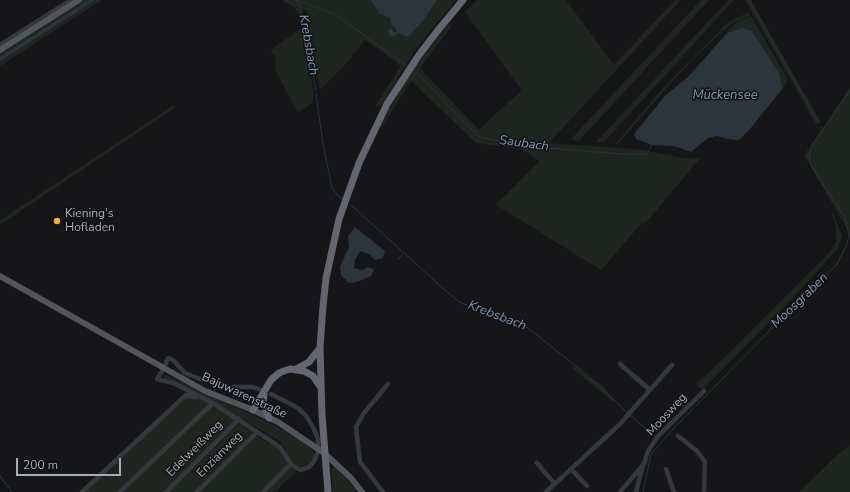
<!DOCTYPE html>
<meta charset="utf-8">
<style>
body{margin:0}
#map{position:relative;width:850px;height:492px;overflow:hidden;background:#161618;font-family:"Nunito Sans",sans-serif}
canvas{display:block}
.scale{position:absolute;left:16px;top:458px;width:105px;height:18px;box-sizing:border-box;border:2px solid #a8adb8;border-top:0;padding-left:5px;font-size:12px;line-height:14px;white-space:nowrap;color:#a8adb8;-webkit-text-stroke:3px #111113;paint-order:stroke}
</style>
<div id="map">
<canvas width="850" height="492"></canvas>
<div class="scale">200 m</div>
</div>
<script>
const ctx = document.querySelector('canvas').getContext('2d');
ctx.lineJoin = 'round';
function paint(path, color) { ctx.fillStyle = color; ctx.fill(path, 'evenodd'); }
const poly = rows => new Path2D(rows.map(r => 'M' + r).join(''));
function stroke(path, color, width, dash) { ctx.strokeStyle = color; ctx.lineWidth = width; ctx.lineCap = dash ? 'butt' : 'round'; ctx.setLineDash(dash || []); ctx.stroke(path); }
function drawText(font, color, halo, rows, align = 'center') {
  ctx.font = font + ' "Nunito Sans",sans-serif'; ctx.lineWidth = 3; ctx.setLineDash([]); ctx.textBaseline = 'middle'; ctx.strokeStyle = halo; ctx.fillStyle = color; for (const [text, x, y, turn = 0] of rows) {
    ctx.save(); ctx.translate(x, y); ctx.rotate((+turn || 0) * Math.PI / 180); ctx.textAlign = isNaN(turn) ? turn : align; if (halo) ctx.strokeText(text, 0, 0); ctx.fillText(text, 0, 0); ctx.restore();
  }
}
const green = poly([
 [82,0,102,0,0,66,0,52],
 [282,0,370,0,380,14,390,18,391,24,397,30,394,33,391,30,389,35,398,33,423,21,437,0,456,0,415,50,382,104,375,107,389,84,401,66,365,40,344,66,320,90,307,12,300,7,313,91,313,102,298,113,275,69,276,59,271,51,272,49,302,28,300,17,294,7],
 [477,0,566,0,614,65,675,0,681,0,549,143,635,149,690,159,701,157,645,224,642,223,601,270,496,205,539,161,521,149,476,143,411,81,381,128,381,125,403,84,416,66,447,26,451,23,451,27,420,68,479,130,503,107,522,91,465,12],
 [701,0,709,0,578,142,571,139],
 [728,0,734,0,604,142,596,142],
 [745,0,751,0,821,122,816,124],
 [749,12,750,15,730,25,697,55,663,92,617,145,615,144,662,89,728,22],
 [751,16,788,80,783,88,779,73,742,28,727,33,728,29,736,23],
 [850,88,850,234,804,155],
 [174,105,175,108,0,225,0,220],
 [832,213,834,214,842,236,837,250,781,310,702,390,696,384,728,354,827,255,836,242,836,228],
 [574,366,588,377,593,379,601,384,613,398,614,403,571,367],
 [167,375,272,424,301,440,312,450,314,456,312,459,309,463,300,467,293,463,289,457,281,442,232,413,163,378,164,376],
 [186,393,201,397,239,421,238,423,269,444,271,442,279,448,289,464,261,492,80,492],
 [850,445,850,492,799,492,834,458],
 [292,466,298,470,275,492,265,492],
 [333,468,336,469,346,478,357,492,333,492,331,471]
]);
const water = poly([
 [370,0,437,0,423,21,408,37,398,33,393,37,389,35,388,30,391,30,391,27,394,33,397,30,391,24,390,18,380,14],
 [742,28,752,31,779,73,783,88,750,129,739,140,733,140,717,136,708,138,691,152,674,146,652,145,636,139,634,134,665,96,689,76,727,33],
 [355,227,385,251,383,258,375,260,369,254,360,251,355,260,354,268,362,270,367,267,374,269,371,276,357,282,349,283,341,275,340,267,349,247,348,236]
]);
const stream = poly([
 [296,0,301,8,316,91],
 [297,0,336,15,407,66],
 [749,0,818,122],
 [417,73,479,137,524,146,621,154,647,154,652,145],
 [316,94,323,144,332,188,340,198,342,198],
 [821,126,822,129],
 [351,205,446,291,461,303,523,324,587,375,628,413],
 [398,259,403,254],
 [630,415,655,437],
 [0,476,12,492],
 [643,492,651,454,674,428,773,327,778,324,788,315,792,307,805,296,817,281,830,271,837,264,847,244,849,235,845,218,811,165,809,157,812,146,850,90]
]);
const canal = poly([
 [0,59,92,0]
]);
const minor = poly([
 [0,45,71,0],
 [620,364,650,390],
 [261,390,253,387,230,387,210,380,200,379,185,373,173,360,168,358,164,368,157,379,173,383,213,403,280,447,291,464,300,470,309,467,314,461,318,452,318,439,313,427,306,416,298,408,271,394],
 [678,436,697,451,705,462,704,492],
 [537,463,555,484],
 [571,469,587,486],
 [666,469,674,492],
 [82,492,186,395,194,397,200,396],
 [120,492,213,403],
 [166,492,239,419],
 [197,492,257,432],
 [263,492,291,464],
 [383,492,360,462,356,427,364,413,388,384],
 [546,492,619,425,672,365],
 [620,492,644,464,648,451,658,436,704,391],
 [636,492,643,465]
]);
const major = poly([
 [0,50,79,0],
 [0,276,205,391,253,410,278,422,324,453,351,478,362,492]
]);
const highway = poly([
 [296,369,309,362,320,348],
 [264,394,263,403,269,418],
 [253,410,271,380,279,373,284,371,290,369,304,371,313,376,320,386],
 [328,492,322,415,320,348,323,306,326,278,339,219,359,163,387,104,419,55,439,29,463,0]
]);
const markers = [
 [57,221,4,"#f2b134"]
];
const poiNames = [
 ["Kiening's",65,214],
 ["Hofladen",65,228]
];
const streetNames = [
 ["Bajuwarenstraße",244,396,25],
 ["Moosweg",667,415,-47],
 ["Edelweißweg",195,449,-45],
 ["Enzianweg",220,455,-45]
];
const waterNames = [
 ["Krebsbach",308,45,80],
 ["Mückensee",725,96],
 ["Saubach",524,144,8],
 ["Moosgraben",800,301,-44],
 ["Krebsbach",497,316,21]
];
paint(green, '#1e261f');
paint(water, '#2c353c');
stroke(stream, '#2c353c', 1);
stroke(canal, '#2c353c', 3.5);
stroke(minor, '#37383d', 4.5);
stroke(major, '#53555c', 6);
stroke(highway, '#63666e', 7);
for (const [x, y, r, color] of markers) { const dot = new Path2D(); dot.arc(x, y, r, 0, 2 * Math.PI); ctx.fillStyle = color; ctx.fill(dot); stroke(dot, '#111113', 1.5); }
drawText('12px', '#a8adb8', '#111113', poiNames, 'left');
drawText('12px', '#a8adb8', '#111113', streetNames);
drawText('italic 13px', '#7f9bb3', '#111113', waterNames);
</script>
